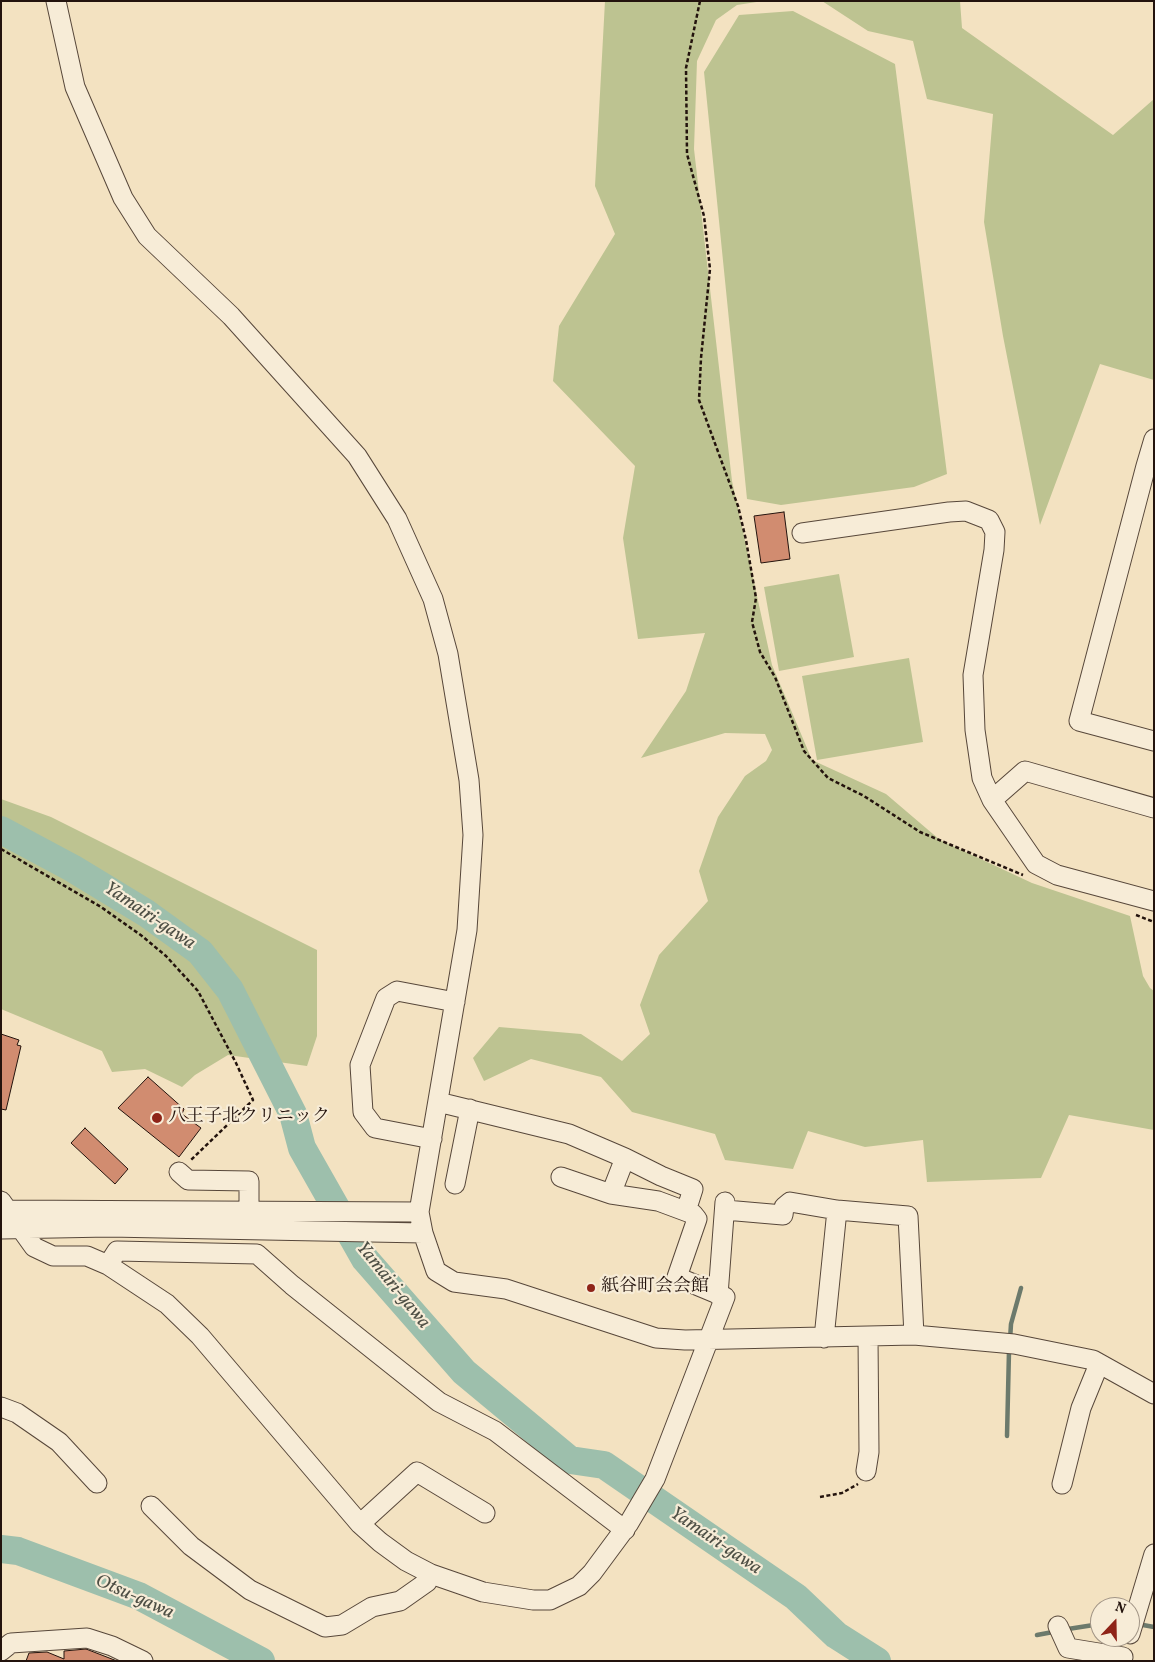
<!DOCTYPE html>
<meta charset="utf-8">
<style>
body{margin:0}
#map{position:relative;width:1155px;height:1662px;overflow:hidden;background:#f3e2c1;font-family:Vollkorn,serif}
canvas{display:block}
.frame{position:absolute;inset:0;border:2px solid #23130d;pointer-events:none}
.north{position:absolute;left:1090px;top:1597px;width:50px;height:50px;box-sizing:border-box;background:#f7ecd7;border:1px solid #a29586;border-radius:50%;rotate:21deg;font-size:14px;font-weight:700;line-height:20px;text-align:center;color:#23130d}
.north::after{content:'';display:block;margin:auto;width:18px;height:22px;background:#8f2418;clip-path:polygon(50% 0,100% 100%,50% 72%,0 100%)}
</style>
<div id="map">
<canvas width="1155" height="1662"></canvas>
<div class="frame"></div>
<div class="north">N</div>
</div>
<script>
const ctx = document.querySelector('canvas').getContext('2d');
ctx.lineJoin = 'round';
function paint(path, color) { ctx.fillStyle = color; ctx.fill(path, 'evenodd'); }
const poly = rows => new Path2D(rows.map(r => 'M' + r).join(''));
function stroke(path, color, width, dash) { ctx.strokeStyle = color; ctx.lineWidth = width; ctx.lineCap = dash ? 'butt' : 'round'; ctx.setLineDash(dash || []); ctx.stroke(path); }
function drawText(font, color, halo, rows, align = 'center') {
  ctx.font = font + ' Vollkorn,"Noto Serif JP",serif'; ctx.lineWidth = 4.5; ctx.setLineDash([]); ctx.textBaseline = 'middle'; ctx.strokeStyle = halo; ctx.fillStyle = color; for (const [text, x, y, turn = 0] of rows) {
    ctx.save(); ctx.translate(x, y); ctx.rotate((+turn || 0) * Math.PI / 180); ctx.textAlign = isNaN(turn) ? turn : align; if (halo) ctx.strokeText(text, 0, 0); ctx.fillText(text, 0, 0); ctx.restore();
  }
}
const green = poly([
 [605,1,763,1,737,5,716,20,697,61,694,149,732,481,772,665,812,760,886,794,940,840,1032,883,1130,916,1143,976,1150,988,1154,991,1154,1130,1069,1115,1041,1178,927,1182,923,1140,865,1147,808,1131,793,1169,725,1160,715,1134,632,1112,601,1077,531,1059,484,1081,473,1058,499,1027,581,1034,622,1061,650,1034,640,1005,659,955,708,901,699,871,718,817,745,776,766,761,772,750,765,734,725,733,641,758,686,691,705,633,638,639,623,538,635,466,553,381,559,326,615,234,595,186],
 [822,1,960,1,962,28,1113,135,1154,99,1154,380,1100,364,1040,525,1003,336,984,222,993,114,927,99,913,41,868,31],
 [793,11,895,64,947,474,914,487,781,505,747,499,704,72,739,15],
 [839,574,854,657,779,671,764,587],
 [909,658,923,742,817,760,802,676],
 [1,799,51,817,317,950,317,1036,307,1066,228,1055,195,1075,182,1087,145,1069,112,1072,102,1051,1,1009]
]);
const stream = poly([
 [1010,1340,1011,1324,1021,1288],
 [1007,1436,1009,1351],
 [1143,1625,1154,1627],
 [1068,1629,1100,1624],
 [1037,1635,1053,1632]
]);
const river = poly([
 [1,830,72,868,146,913,200,952,230,990,293,1114,302,1148,365,1259,464,1372,570,1460,604,1465,796,1597,836,1635,877,1661],
 [1,1549,18,1551,139,1596,261,1661]
]);
const building = poly([
 [784,512,790,559,761,563,754,516,784,512],
 [1,1034,19,1040,17,1045,21,1046,6,1110,1,1109,1,1034],
 [148,1077,184,1109,182,1114,201,1128,179,1157,118,1108,148,1077],
 [85,1128,128,1169,115,1184,71,1143,85,1128],
 [86,1649,117,1661,26,1661,29,1653,47,1652,64,1659,64,1651,86,1649]
]);
const path = poly([
 [700,1,686,68,687,154,704,216,710,269,701,358,699,400,738,506,746,540,756,598,752,622,760,652,775,677,804,751,828,778,864,796,920,832,1023,875],
 [1,849,101,907,142,936,166,956,198,991,236,1063,253,1100,191,1160],
 [1136,915,1154,922],
 [820,1497,842,1493,858,1484]
]);
const minor = poly([
 [56,1,75,87,123,198,147,236,231,316,357,456,397,519,433,599,448,654,469,780,473,835,467,930,419,1212,423,1233,436,1271,454,1282,506,1289,656,1338,685,1340,914,1335,1014,1344,1093,1360,1154,1394],
 [1146,466,1154,439],
 [1154,467,1146,466,1079,721,1154,741],
 [802,533,949,512,966,511,989,520,995,532,994,550,973,675,975,730,982,778,992,800,1036,864,1057,875,1154,901],
 [992,800,1025,771,1154,808],
 [438,1102,569,1134,625,1158,661,1176,693,1189,686,1211],
 [432,1139,375,1128,363,1112,360,1065,386,998,397,991,455,1002],
 [179,1172,188,1180,249,1181,249,1211],
 [455,1184,470,1109],
 [611,1194,625,1158],
 [1,1201,34,1247,53,1256,87,1256,108,1265,167,1304,200,1336,360,1524,380,1542,406,1561,431,1574,483,1592,533,1600,550,1600,579,1586,592,1573,629,1523,655,1479,725,1297,677,1277,697,1219,693,1214,658,1201,611,1194,561,1177],
 [1,1210,419,1212],
 [725,1210,783,1215,784,1207,790,1202,837,1210,908,1216,914,1335],
 [1,1229,109,1227,423,1233],
 [108,1265,117,1251,257,1254,292,1285,439,1402,495,1431,625,1530],
 [718,1295,725,1202],
 [824,1338,837,1210],
 [1,1407,17,1413,59,1442,97,1483],
 [866,1471,869,1452,868,1337],
 [1062,1484,1081,1408,1099,1364],
 [151,1506,191,1546,250,1590,325,1627,342,1625,372,1607,400,1601,427,1582,431,1574],
 [360,1524,417,1472,485,1513],
 [1058,1626,1068,1648,1123,1657],
 [1130,1634,1154,1554],
 [1,1651,11,1643,87,1638,112,1646,143,1661]
]);
const markers = [
 [157,1118,6,"#8f2418"],
 [591,1288,5,"#8f2418"]
];
const poiNames = [
 ["八王子北クリニック",168,1118],
 ["紙谷町会会館",601,1288]
];
const waterNames = [
 ["Yamairi-gawa",149,917,34],
 ["Yamairi-gawa",392,1286,51],
 ["Yamairi-gawa",715,1542,34],
 ["Otsu-gawa",134,1598,24]
];
paint(green, '#bdc391');
stroke(stream, '#6c7a6c', 4.5);
stroke(river, '#9dbfac', 28);
paint(building, '#d18c70');
stroke(building, '#23130d', 1);
stroke(minor, '#57473a', 21);
stroke(path, '#23130d', 2.5, [4, 2.5]);
stroke(minor, '#f7ecd7', 19);
for (const [x, y, r, color] of markers) { const dot = new Path2D(); dot.arc(x, y, r, 0, 2 * Math.PI); ctx.fillStyle = color; ctx.fill(dot); stroke(dot, '#f7ecd7', 2); }
drawText('18px', '#23130d', '#f7ecd7', poiNames, 'left');
drawText('italic 19px', '#4e4f45', '#f7ecd7', waterNames);
</script>
